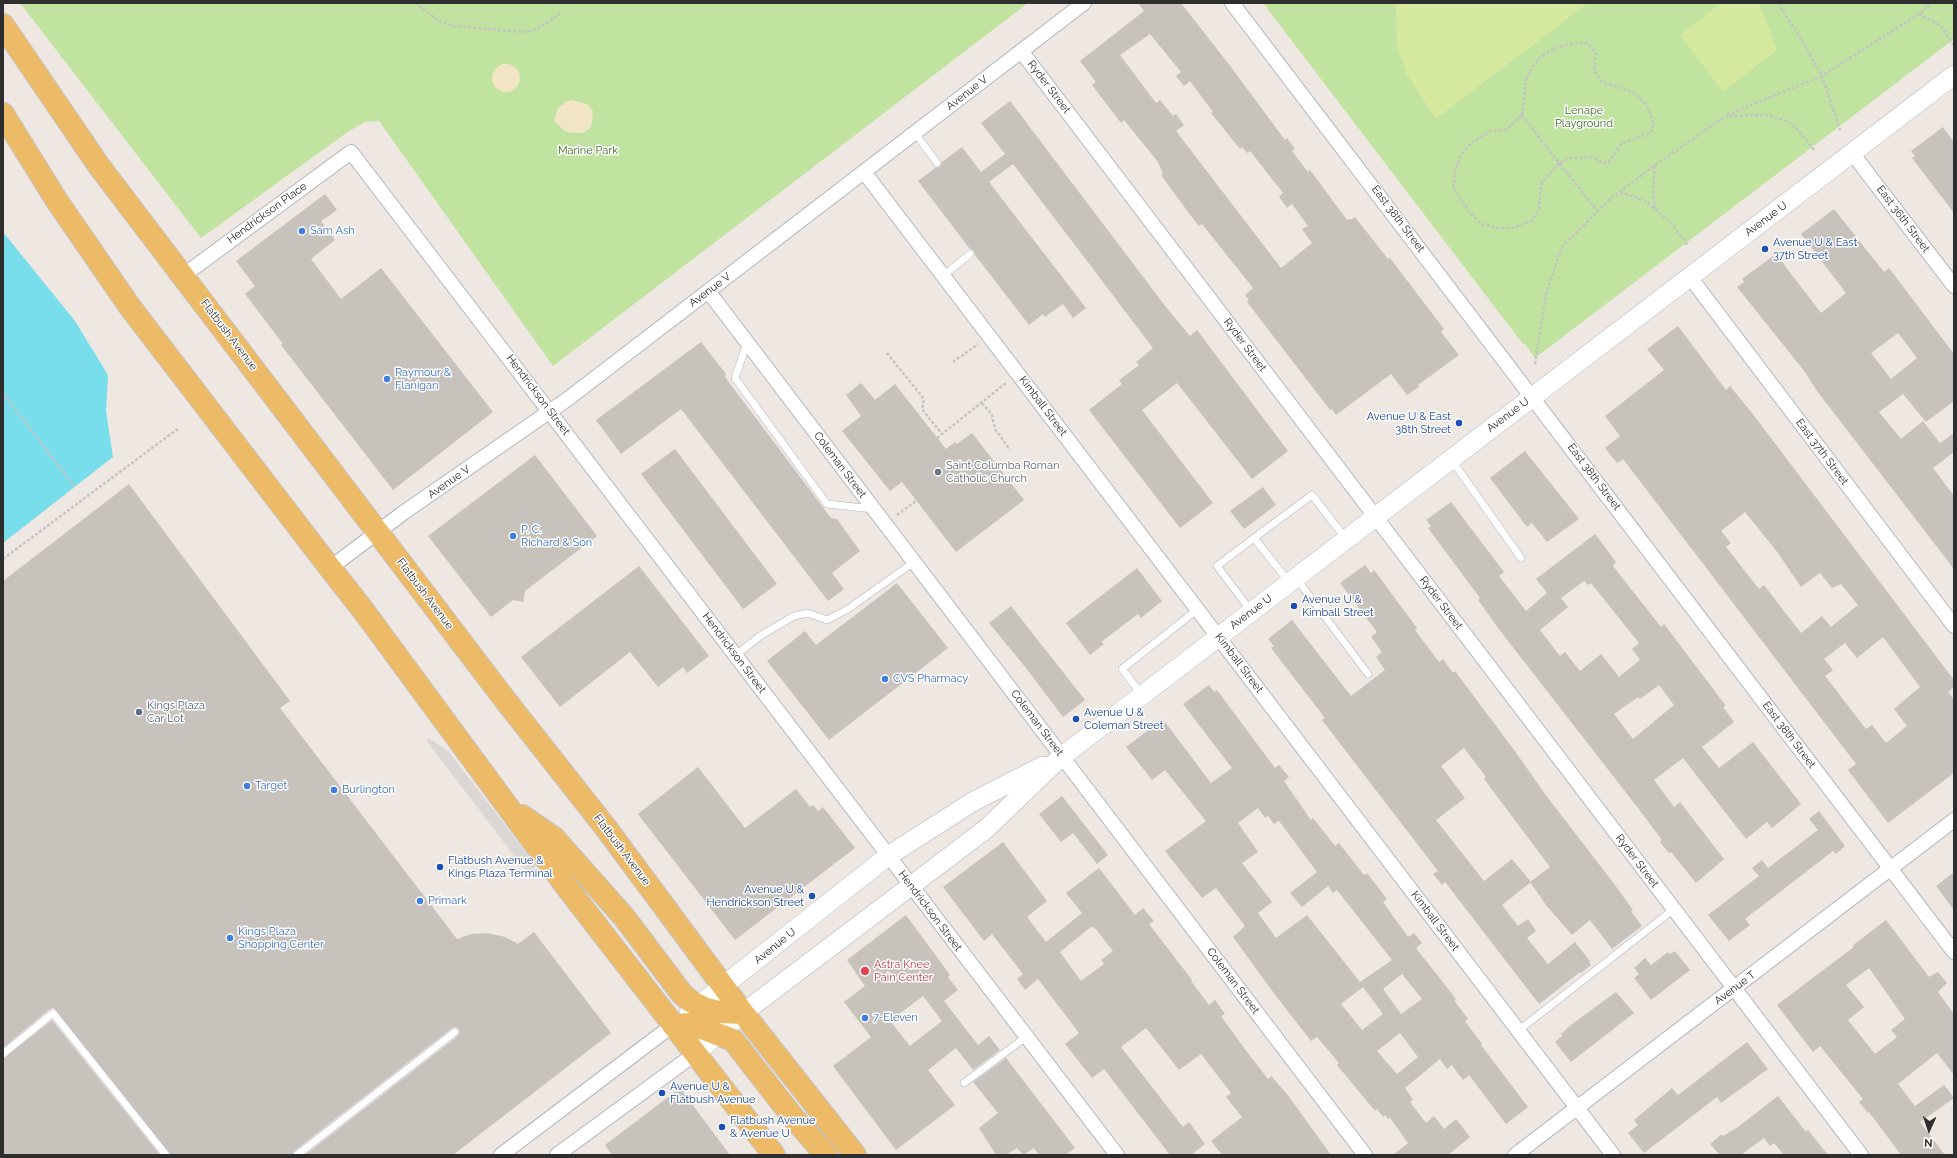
<!DOCTYPE html>
<style>
body{margin:0}
#map{position:relative;width:1957px;height:1158px;overflow:hidden;background:#efe7e1;font-family:Raleway,sans-serif}
canvas{display:block}
.frame{position:absolute;inset:0;border:4px solid #2e2e2e;pointer-events:none}
.north{position:absolute;left:1909px;top:1110px;width:40px;height:40px;-webkit-text-stroke:3px #fff;paint-order:stroke;rotate:183deg;font-size:11px;font-weight:700;line-height:16px;text-align:center;color:#2e2e2e}
.north::after{content:'';display:block;margin:auto;width:14px;height:18px;background:#2e2e2e;clip-path:polygon(50% 0,100% 100%,50% 72%,0 100%)}
</style>
<div id="map">
<canvas width="1957" height="1158"></canvas>
<div class="frame"></div>
<div class="north">N</div>
</div>
<script>
const ctx = document.querySelector('canvas').getContext('2d');
ctx.lineJoin = 'round';
function paint(path, color) { ctx.fillStyle = color; ctx.fill(path, 'evenodd'); }
const poly = rows => new Path2D(rows.map(r => 'M' + r).join(''));
function stroke(path, color, width, dash) { ctx.strokeStyle = color; ctx.lineWidth = width; ctx.lineCap = dash ? 'butt' : 'round'; ctx.setLineDash(dash || []); ctx.stroke(path); }
function drawText(font, color, halo, rows, align = 'center') {
  ctx.font = font + ' Raleway,sans-serif'; ctx.lineWidth = 3; ctx.setLineDash([]); ctx.textBaseline = 'middle'; ctx.strokeStyle = halo; ctx.fillStyle = color; for (const [text, x, y, turn = 0] of rows) {
    ctx.save(); ctx.translate(x, y); ctx.rotate((+turn || 0) * Math.PI / 180); ctx.textAlign = isNaN(turn) ? turn : align; if (halo) ctx.strokeText(text, 0, 0); ctx.fillText(text, 0, 0); ctx.restore();
  }
}
const green = poly([
 [20,3,1028,3,553,366,379,121,365,122,349,131,201,238],
 [1263,3,1954,3,1954,39,1535,358,1525,344,1523,344]
]);
const sand = poly([
 '492 78a14 14 0 1 1 28 0a14 14 0 1 1-28 0Z',
 [571,100,587,104,593,111,592,123,590,128,583,133,571,133,563,130,554,120,558,108,566,102]
]);
const pitch = poly([
 [1396,3,1588,3,1436,119,1407,75,1397,46],
 [1721,3,1759,3,1777,50,1723,92,1680,35]
]);
const plaza = poly([
 [429,738,449,752,541,872,539,876,528,874,426,740]
]);
const water = poly([
 [3,232,75,321,108,375,106,411,113,457,3,543]
]);
const building = poly([
 [1138,3,1181,3,1231,67,1285,140,1287,138,1295,149,1292,151,1308,172,1310,170,1347,220,1349,219,1350,220,1355,217,1388,259,1390,258,1444,329,1441,332,1459,355,1418,385,1419,387,1407,395,1391,374,1336,415,1332,409,1330,410,1247,302,1249,300,1245,295,1253,288,1202,224,1199,226,1191,216,1161,175,1163,174,1158,162,1124,120,1121,123,1108,106,1092,85,1096,82,1080,61,1144,11],
 [1150,34,1181,72,1176,76,1184,86,1190,81,1213,112,1211,113,1240,149,1242,147,1247,153,1250,151,1283,193,1279,197,1287,208,1292,204,1308,226,1302,229,1312,243,1281,268,1176,131,1184,125,1176,114,1173,116,1160,100,1156,103,1120,55],
 [1010,101,1166,307,1190,336,1197,330,1288,451,1252,479,1177,383,1142,410,1213,503,1180,528,1089,410,1122,384,1119,380,1139,365,1136,362,1153,348,1084,257,1013,164,989,182,1086,308,1073,318,1063,304,1045,317,1043,314,1029,325,975,255,974,251,970,249,918,181,935,168,940,167,942,162,962,147,981,172,1005,154,981,123],
 [1943,127,1954,142,1954,213,1912,158,1915,156,1911,151],
 [325,194,337,210,321,221,335,240,311,259,341,299,381,268,493,412,393,490,281,345,283,344,245,294,255,286,236,261],
 [1834,209,1884,272,1889,268,1954,354,1954,401,1926,422,1903,394,1879,412,1901,439,1923,421,1940,443,1954,433,1954,452,1933,468,1954,496,1954,569,1817,391,1805,372,1737,287,1744,282,1742,279,1776,254,1821,313,1846,293,1801,234],
 [1898,333,1917,358,1891,379,1871,353],
 [1678,326,1726,390,1730,386,1752,413,1954,680,1954,687,1948,692,1954,699,1954,773,1888,823,1848,770,1856,764,1623,459,1617,463,1605,448,1620,436,1605,416,1664,370,1647,349],
 [1745,512,1778,553,1801,587,1820,573,1832,588,1841,584,1858,605,1831,627,1822,616,1801,633,1764,585,1759,589,1726,547,1731,543,1721,531],
 [1883,637,1920,687,1894,709,1907,726,1886,743,1872,725,1866,729,1825,676,1833,670,1824,659,1845,643,1857,658],
 [701,342,726,374,725,377,831,518,837,519,860,551,832,573,844,589,828,601,681,409,621,454,596,420],
 [861,383,875,400,895,384,946,449,955,442,957,444,972,433,1024,500,956,552,902,482,890,491,842,431,861,416,846,395],
 [675,449,777,584,743,609,641,474],
 [1525,451,1579,519,1547,542,1532,523,1527,527,1490,478],
 [535,455,597,536,525,591,523,602,513,600,491,617,428,536],
 [129,484,290,701,280,708,457,939,471,934,487,933,505,937,518,944,534,932,611,1033,453,1155,305,1155,458,1036,460,1031,456,1027,452,1028,294,1151,292,1155,171,1155,54,1008,50,1009,3,1048,3,581],
 [1263,487,1276,505,1244,529,1230,511],
 [1451,502,1504,572,1499,576,1526,611,1547,593,1536,579,1595,534,1616,562,1613,566,1661,627,1664,624,1726,706,1723,707,1734,722,1702,747,1719,768,1753,742,1801,804,1772,828,1767,822,1746,839,1683,758,1654,780,1674,807,1680,802,1724,859,1696,883,1671,852,1669,853,1660,842,1662,840,1638,808,1498,628,1478,600,1480,598,1428,528,1431,526,1426,520],
 [1584,581,1588,585,1591,583,1639,643,1632,649,1640,660,1619,677,1601,654,1580,671,1565,652,1560,656,1540,630,1568,607,1561,598],
 [1659,685,1674,705,1633,739,1614,714,1638,697,1640,699],
 [1365,565,1371,573,1374,570,1417,628,1415,630,1439,662,1443,659,1453,673,1455,671,1517,754,1545,794,1615,885,1633,910,1631,911,1642,926,1612,949,1590,920,1572,935,1546,905,1530,882,1550,867,1484,779,1486,777,1464,748,1441,766,1465,798,1436,820,1484,881,1512,859,1531,882,1502,905,1518,926,1528,919,1536,931,1527,938,1548,964,1575,942,1590,961,1589,962,1591,965,1581,973,1580,972,1539,1004,1445,882,1442,885,1433,874,1438,871,1322,720,1325,718,1271,648,1274,646,1268,639,1292,620,1351,696,1385,670,1376,657,1382,652,1371,637,1377,632,1340,583],
 [639,566,709,656,687,673,683,667,658,687,630,652,560,707,521,657],
 [1137,568,1162,601,1141,618,1138,614,1101,642,1104,644,1090,655,1066,623],
 [897,583,948,648,829,740,767,661,805,631,816,645],
 [1011,606,1085,700,1063,717,1026,668,989,623],
 [1209,685,1214,692,1217,690,1275,768,1279,765,1289,777,1284,781,1311,820,1313,818,1335,846,1339,843,1364,875,1367,873,1387,899,1383,902,1408,937,1414,933,1422,943,1416,948,1456,999,1454,1000,1468,1019,1465,1021,1482,1044,1481,1045,1528,1107,1506,1124,1469,1075,1463,1080,1452,1065,1447,1069,1440,1059,1405,1088,1413,1100,1410,1102,1426,1123,1434,1116,1444,1129,1456,1119,1470,1137,1448,1155,1393,1155,1408,1143,1390,1118,1388,1119,1385,1115,1383,1117,1377,1109,1375,1111,1337,1065,1339,1063,1317,1037,1311,1041,1276,996,1233,937,1245,926,1216,888,1202,898,1165,851,1206,821,1165,770,1152,780,1126,747,1159,722,1165,722,1211,783,1232,768,1183,704],
 [1258,808,1265,818,1268,816,1274,824,1279,821,1317,872,1290,893,1302,907,1328,886,1333,893,1337,890,1392,960,1360,982,1307,915,1276,938,1258,913,1272,902,1242,863,1258,852,1238,823],
 [1402,974,1422,999,1401,1014,1383,989],
 [1363,987,1383,1014,1362,1030,1341,1004],
 [1400,1033,1418,1057,1397,1074,1377,1051],
 [698,767,745,828,796,789,810,807,813,805,818,811,823,807,855,848,735,940,638,814],
 [1062,796,1108,855,1097,864,1073,833,1061,842,1039,814],
 [1819,811,1845,846,1836,854,1833,851,1745,919,1750,925,1729,941,1708,915,1759,876,1752,868,1762,860,1768,868,1818,830,1809,819],
 [1003,842,1047,901,1027,917,1046,942,1082,913,1066,893,1099,868,1135,915,1143,908,1154,921,1149,924,1192,980,1191,981,1209,1005,1215,1000,1225,1014,1221,1016,1247,1052,1268,1079,1271,1076,1287,1094,1331,1155,1222,1155,1211,1141,1242,1117,1226,1097,1231,1093,1201,1054,1179,1070,1146,1028,1121,1047,1183,1127,1189,1122,1205,1144,1191,1155,1170,1155,1104,1069,1092,1078,1065,1044,1079,1033,1038,979,1025,990,1017,979,1023,974,992,934,984,941,943,887],
 [1092,926,1094,929,1095,928,1113,951,1101,960,1104,964,1081,981,1060,952],
 [1954,872,1954,910,1936,886],
 [906,915,950,975,948,977,958,990,944,1001,978,1045,989,1036,1000,1050,973,1070,956,1048,928,1070,955,1105,896,1150,833,1066,871,1037,844,1002,865,986,847,960],
 [923,996,942,1021,910,1046,890,1021],
 [1886,920,1929,977,1938,972,1947,983,1938,992,1954,1014,1954,1075,1937,1053,1898,1084,1915,1106,1944,1085,1954,1098,1920,1122,1945,1155,1901,1155,1869,1112,1868,1113,1859,1102,1863,1099,1820,1046,1813,1052,1777,1005,1854,947,1852,946],
 [1869,968,1905,1019,1891,1030,1897,1037,1875,1054,1848,1020,1864,1007,1846,985],
 [1675,951,1690,970,1651,1000,1634,978,1639,974,1634,968,1645,958,1651,965,1668,952,1670,954],
 [1616,992,1634,1013,1571,1062,1555,1042,1562,1036,1561,1034,1572,1024],
 [52,1020,160,1155,3,1155,3,1059],
 [1747,1042,1768,1069,1721,1103,1717,1097,1644,1153,1628,1133,1638,1125,1634,1120,1672,1088,1678,1095],
 [1006,1058,1075,1148,1065,1155,1039,1155,1034,1148,1023,1155,1017,1148,1006,1155,996,1155,979,1128,998,1113,973,1082],
 [680,1088,730,1155,612,1155,605,1145],
 [1778,1096,1806,1132,1808,1130,1828,1155,1784,1155,1774,1143,1770,1146,1764,1138,1741,1155,1720,1155,1710,1144,1722,1134,1723,1136,1738,1127]
]);
const path = poly([
 [415,3,439,21,454,26,521,32,531,31,541,27,562,12],
 [1778,3,1798,34,1822,76,1840,130],
 [1919,14,1940,25,1954,45],
 [1522,115,1526,81,1532,68,1540,57,1556,48,1574,43,1588,43,1596,54,1594,71,1602,82,1633,92,1646,104,1653,121,1651,133,1622,143,1609,162,1603,163,1591,157,1571,158,1559,163,1541,184,1539,209,1532,221,1524,224,1512,228,1497,228,1482,224,1471,214,1453,188,1456,168,1461,155,1471,143,1489,132,1507,129,1522,115,1559,163,1598,212],
 [1727,115,1822,76,1919,14,1931,3],
 [1655,166,1653,188,1655,209],
 [1620,192,1646,201,1671,223,1688,246],
 [887,353,924,399,922,409,942,434],
 [953,362,978,344],
 [1535,364,1546,294,1562,247,1609,200,1655,165,1726,116,1769,115,1793,124,1814,150],
 [3,393,74,486],
 [982,403,992,415,995,429,1010,450],
 [937,438,1006,383],
 [897,515,916,501],
 [3,559,179,428]
]);
const lane = poly([
 [915,133,937,163],
 [943,276,970,254],
 [747,343,735,378,827,504,874,509],
 [1451,459,1521,558],
 [1296,578,1368,674],
 [1289,582,1254,538,1312,495,1346,539],
 [1251,611,1217,566,1254,538],
 [736,655,760,636,794,616,808,613,827,620,848,609,914,562],
 [1142,695,1122,669,1198,609],
 [1518,1031,1674,909],
 [3,1054,53,1013,166,1155],
 [964,1083,1026,1037],
 [297,1155,455,1032]
]);
const street = poly([
 [1232,3,1954,952],
 [1021,51,1861,1155],
 [1852,153,1954,286],
 [864,172,1613,1155],
 [184,275,351,152,1117,1155],
 [1690,277,1954,626],
 [708,291,1365,1155],
 [330,568,403,513,569,398,1084,3],
 [501,1155,673,1025],
 [557,1155,696,1053],
 [1515,1155,1954,820]
]);
const secondary = poly([
 [689,1013,888,856,974,801,1043,766],
 [696,1053,743,1013,986,829,1062,756,1077,745,1954,75]
]);
const primary = poly([
 [3,25,99,166,506,701,606,828,743,1013,855,1155],
 [3,114,57,201,130,307,330,568,363,610,569,890,774,1155],
 [522,816,554,838,624,917,682,994,690,1001,706,1009,720,1012,743,1013],
 [673,1025,691,1024,733,1040,792,1116,826,1155]
]);
const markers = [
 [302,231,4,"#3f7fe0"],
 [1765,249,4,"#1a4fb4"],
 [387,379,4,"#3f7fe0"],
 [1459,423,4,"#1a4fb4"],
 [938,472,4,"#6b7280"],
 [513,536,4,"#3f7fe0"],
 [1294,606,4,"#1a4fb4"],
 [885,679,4,"#3f7fe0"],
 [139,712,4,"#5c6f8a"],
 [1076,719,4,"#1a4fb4"],
 [247,786,4,"#3f7fe0"],
 [334,790,4,"#3f7fe0"],
 [440,867,4,"#1a4fb4"],
 [812,896,4,"#1a4fb4"],
 [420,901,4,"#3f7fe0"],
 [230,938,4,"#3f7fe0"],
 [865,971,5,"#e0444e"],
 [865,1018,4,"#3f7fe0"],
 [662,1093,4,"#1a4fb4"],
 [722,1127,4,"#1a4fb4"]
];
const streetNames = [
 ["Ryder Street",1049,87,53],
 ["Avenue V",967,93,-38],
 ["Hendrickson Place",267,213,-36],
 ["East 38th Street",1398,219,53],
 ["Avenue U",1766,219,-37],
 ["East 36th Street",1903,219,53],
 ["Avenue V",710,290,-37],
 ["Flatbush Avenue",229,335,53],
 ["Ryder Street",1245,345,53],
 ["Hendrickson Street",538,395,53],
 ["Kimball Street",1043,406,53],
 ["Avenue U",1508,415,-37],
 ["East 37th Street",1822,452,53],
 ["Coleman Street",840,465,53],
 ["East 38th Street",1594,477,53],
 ["Avenue V",449,482,-35],
 ["Flatbush Avenue",425,594,53],
 ["Ryder Street",1441,603,53],
 ["Avenue U",1251,612,-37],
 ["Hendrickson Street",734,653,53],
 ["Kimball Street",1239,663,53],
 ["Coleman Street",1037,723,53],
 ["East 38th Street",1789,735,53],
 ["Flatbush Avenue",622,850,53],
 ["Ryder Street",1637,861,53],
 ["Hendrickson Street",930,911,53],
 ["Kimball Street",1435,921,53],
 ["Avenue U",775,946,-39],
 ["Coleman Street",1233,981,53],
 ["Avenue T",1735,988,-37]
];
const parkNames = [
 ["Lenape",1584,111],
 ["Playground",1584,124],
 ["Marine Park",588,151]
];
const shopNames = [
 ["Sam Ash",310,231],
 ["Raymour &",395,373],
 ["Flanigan",395,386],
 ["P. C.",521,530],
 ["Richard & Son",521,543],
 ["CVS Pharmacy",893,679],
 ["Target",255,786],
 ["Burlington",342,790],
 ["Primark",428,901],
 ["Kings Plaza",238,932],
 ["Shopping Center",238,945],
 ["7-Eleven",873,1018]
];
const transitNames = [
 ["Avenue U & East",1773,243],
 ["37th Street",1773,256],
 ["Avenue U & East",1451,417,"right"],
 ["38th Street",1451,430,"right"],
 ["Avenue U &",1302,600],
 ["Kimball Street",1302,613],
 ["Avenue U &",1084,713],
 ["Coleman Street",1084,726],
 ["Flatbush Avenue &",448,861],
 ["Kings Plaza Terminal",448,874],
 ["Avenue U &",804,890,"right"],
 ["Hendrickson Street",804,903,"right"],
 ["Avenue U &",670,1087],
 ["Flatbush Avenue",670,1100],
 ["Flatbush Avenue",730,1121],
 ["& Avenue U",730,1134]
];
const worshipNames = [
 ["Saint Columba Roman",946,466],
 ["Catholic Church",946,479]
];
const serviceNames = [
 ["Kings Plaza",147,706],
 ["Car Lot",147,719]
];
const healthNames = [
 ["Astra Knee",874,965],
 ["Pain Center",874,978]
];
paint(green, '#c0e3a0');
paint(sand, '#f2e5c6');
paint(pitch, '#d4e99d');
paint(plaza, '#dbd7d4');
paint(water, '#79deec');
paint(building, '#c8c2bc');
stroke(lane, '#b1b5bd', 8);
stroke(street, '#b1b5bd', 16);
stroke(secondary, '#b1b5bd', 20);
stroke(primary, '#c4c4c4', 24);
stroke(path, '#c4c4c4', 2.5, [3, 2]);
stroke(lane, '#fff', 7);
stroke(street, '#fff', 14);
stroke(secondary, '#fff', 19);
stroke(primary, '#edbb67', 22);
for (const [x, y, r, color] of markers) { const dot = new Path2D(); dot.arc(x, y, r, 0, 2 * Math.PI); ctx.fillStyle = color; ctx.fill(dot); stroke(dot, '#fff', 1.5); }
drawText('11px', '#2e2e2e', '#fff', streetNames);
drawText('11px', '#396b1e', '#fff', parkNames);
drawText('11px', '#366cbe', '#fff', shopNames, 'left');
drawText('11px', '#164399', '#fff', transitNames, 'left');
drawText('11px', '#5b616d', '#fff', worshipNames, 'left');
drawText('11px', '#4e5e75', '#fff', serviceNames, 'left');
drawText('11px', '#be3a42', '#fff', healthNames, 'left');
</script>
